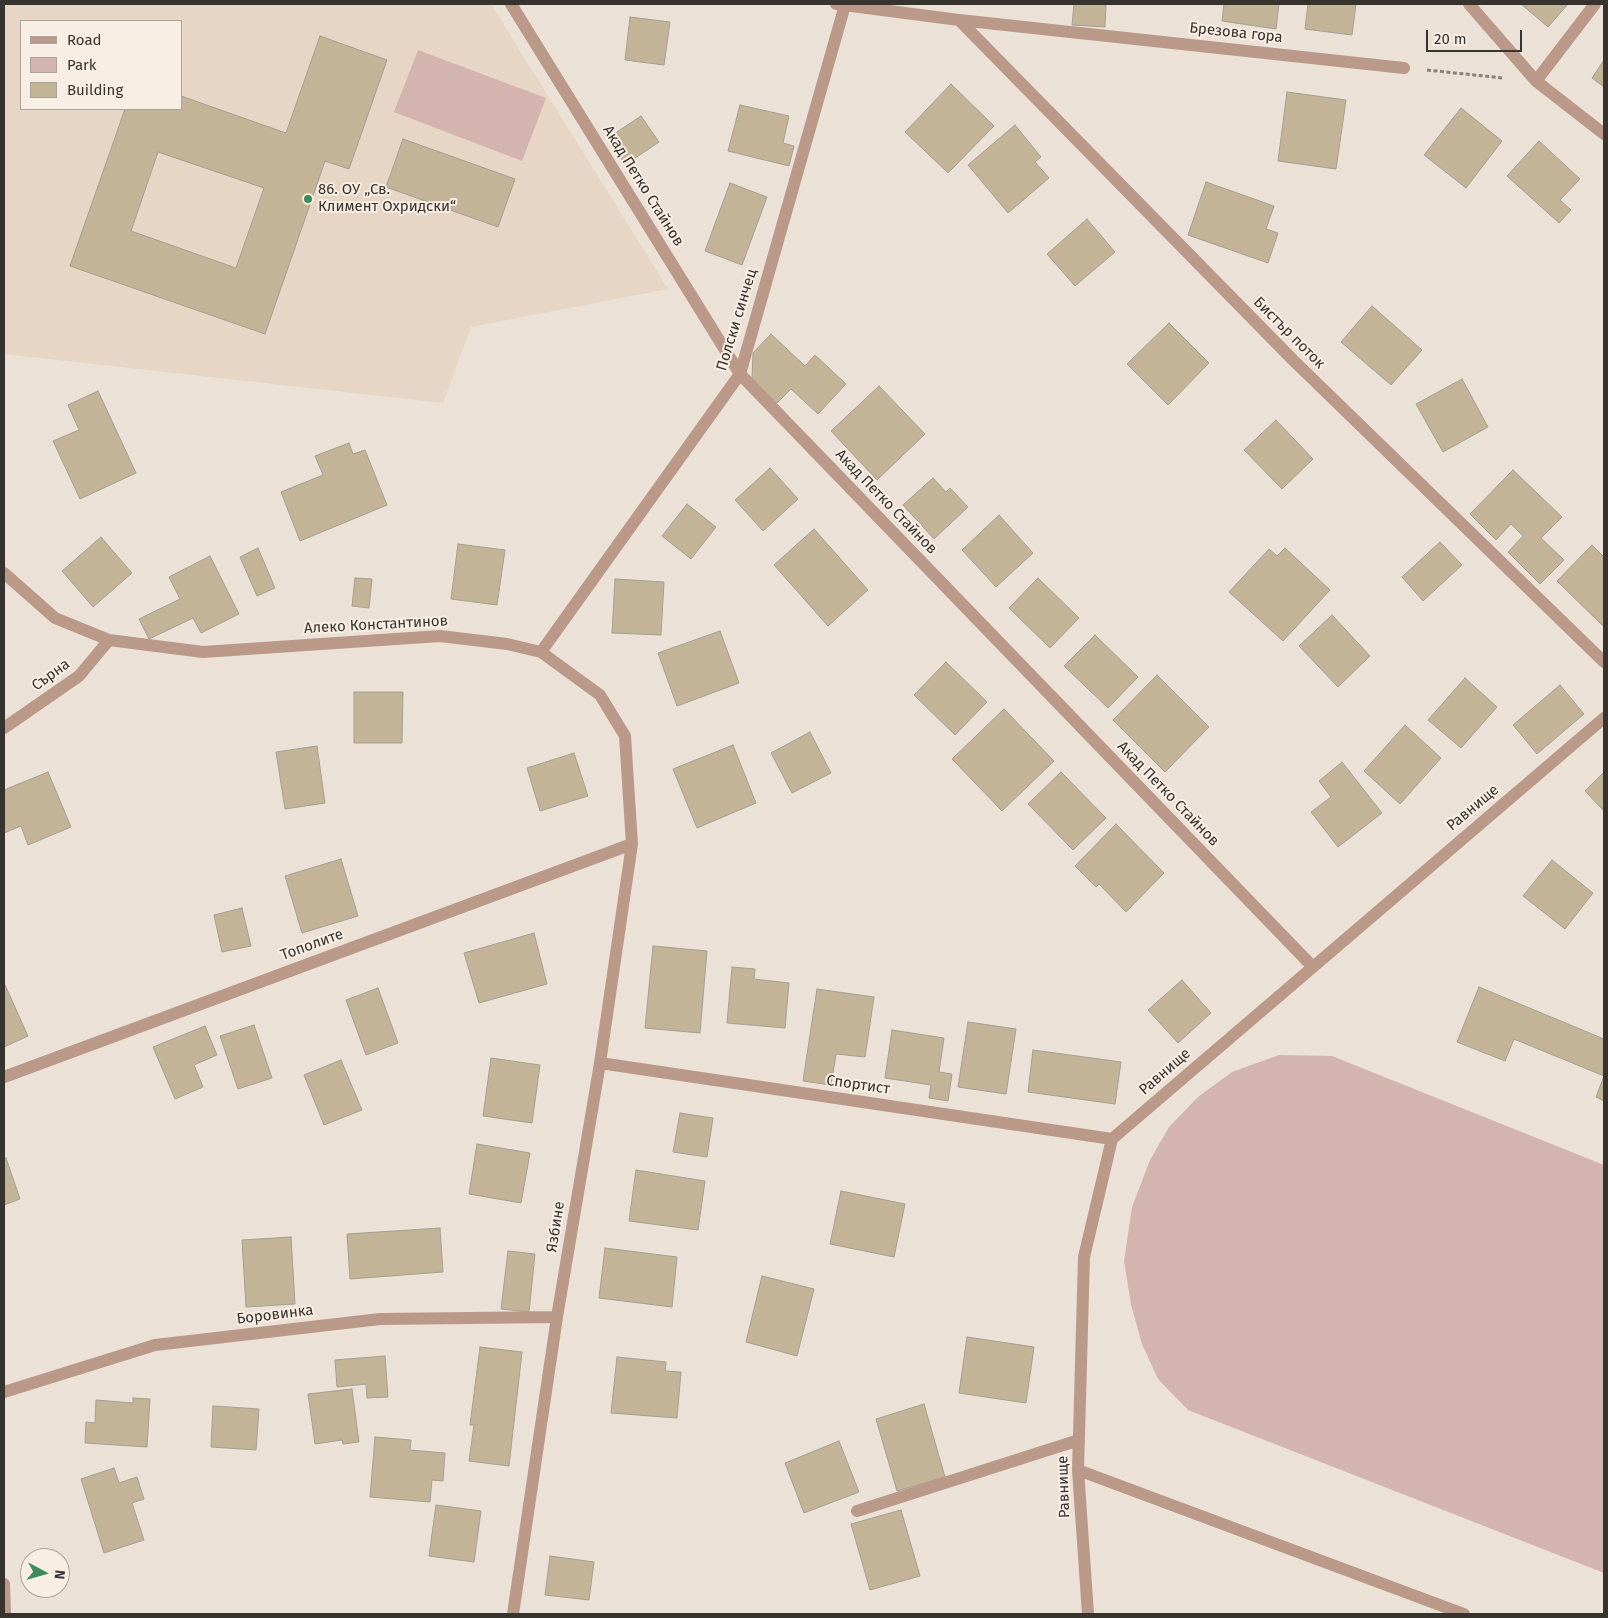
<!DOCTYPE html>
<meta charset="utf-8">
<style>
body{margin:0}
#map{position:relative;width:1608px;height:1618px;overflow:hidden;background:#ece1d6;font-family:"Fira Sans",sans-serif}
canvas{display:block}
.frame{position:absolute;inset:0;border:5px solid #37332f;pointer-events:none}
.legend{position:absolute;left:20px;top:20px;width:162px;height:90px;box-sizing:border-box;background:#f9eee3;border:1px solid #aba39b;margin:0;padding:6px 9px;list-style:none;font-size:15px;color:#37332f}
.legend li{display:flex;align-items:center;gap:10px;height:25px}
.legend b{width:25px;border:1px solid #aba39b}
.north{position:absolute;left:20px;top:1548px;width:50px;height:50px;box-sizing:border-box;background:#f9eee3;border:1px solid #aba39b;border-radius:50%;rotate:96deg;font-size:14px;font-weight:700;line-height:20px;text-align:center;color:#37332f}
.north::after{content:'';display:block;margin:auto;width:18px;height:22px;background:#3a8c5e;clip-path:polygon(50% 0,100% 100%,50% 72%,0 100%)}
.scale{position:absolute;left:1426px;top:30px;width:96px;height:22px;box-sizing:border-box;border:2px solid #37332f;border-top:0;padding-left:6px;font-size:15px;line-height:18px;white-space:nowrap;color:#37332f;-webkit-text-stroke:4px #f9eee3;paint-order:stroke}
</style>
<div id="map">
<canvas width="1608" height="1618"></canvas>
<div class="frame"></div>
<ul class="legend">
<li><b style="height:6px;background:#ba9988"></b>Road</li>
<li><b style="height:14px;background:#d3b4ae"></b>Park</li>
<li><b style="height:14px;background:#c3b497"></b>Building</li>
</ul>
<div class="north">N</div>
<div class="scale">20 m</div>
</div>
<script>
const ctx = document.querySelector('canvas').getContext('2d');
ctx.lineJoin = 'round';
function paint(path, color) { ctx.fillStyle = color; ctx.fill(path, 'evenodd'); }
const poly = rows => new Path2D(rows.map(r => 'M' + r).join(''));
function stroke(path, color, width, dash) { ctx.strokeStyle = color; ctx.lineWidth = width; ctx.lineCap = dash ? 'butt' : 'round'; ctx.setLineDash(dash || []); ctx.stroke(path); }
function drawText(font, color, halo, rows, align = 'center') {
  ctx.font = font + ' "Fira Sans",sans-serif'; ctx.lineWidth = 4; ctx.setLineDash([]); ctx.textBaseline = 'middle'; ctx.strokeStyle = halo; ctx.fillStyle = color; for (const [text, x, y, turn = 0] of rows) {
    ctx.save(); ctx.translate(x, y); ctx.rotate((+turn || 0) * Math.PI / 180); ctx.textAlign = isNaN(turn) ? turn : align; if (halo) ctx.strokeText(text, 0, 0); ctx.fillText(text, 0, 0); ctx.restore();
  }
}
const built = poly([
 [4,4,491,4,668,289,471,327,443,403,4,354],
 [21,21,181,21,181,109,21,109]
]);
const green = poly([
 [418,50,546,98,522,161,394,112],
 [1279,1055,1332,1056,1604,1165,1604,1573,1188,1410,1158,1379,1142,1344,1131,1305,1124,1261,1132,1207,1150,1160,1169,1127,1198,1097,1232,1072]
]);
const building = poly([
 [1074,4,1106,4,1105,27,1072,25,1074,4],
 [1224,4,1279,4,1276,29,1222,21,1224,4],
 [1308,4,1356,4,1352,35,1305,29,1308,4],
 [1521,4,1568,4,1548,27,1521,4],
 [630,17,670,22,664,65,625,60,630,17],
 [320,36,387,60,349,169,325,161,265,334,70,266,125,109,181,109,181,96,286,133,320,36],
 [158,152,264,188,236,268,131,231,158,152],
 [1604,60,1604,87,1592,78,1604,60],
 [951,84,994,126,948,173,905,132,951,84],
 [1287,92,1346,100,1336,169,1278,161,1287,92],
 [740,105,789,116,783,143,794,146,789,166,728,151,740,105],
 [1461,108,1502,141,1466,188,1424,155,1461,108],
 [641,116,659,142,625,165,608,138,641,116],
 [1015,125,1041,157,1035,162,1049,178,1008,213,968,165,1015,125],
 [403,139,515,179,498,227,386,187,403,139],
 [1539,141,1580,179,1560,200,1571,210,1559,223,1507,176,1539,141],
 [1206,182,1274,206,1266,229,1278,233,1268,263,1188,235,1206,182],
 [730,183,767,197,742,265,705,251,730,183],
 [1087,219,1115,252,1075,286,1047,254,1087,219],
 [1372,306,1422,350,1391,385,1341,342,1372,306],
 [1169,323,1209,363,1168,405,1127,364,1169,323],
 [771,334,805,366,815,355,846,384,818,414,791,389,777,403,752,380,753,353,771,334],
 [1462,379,1488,427,1443,452,1416,404,1462,379],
 [879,386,925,434,877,480,831,431,879,386],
 [98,391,136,473,80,499,53,441,79,430,68,405,98,391],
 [1276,420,1313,459,1282,489,1244,450,1276,420],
 [349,443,353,454,365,450,387,505,300,541,281,492,323,475,315,456,349,443],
 [770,468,798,499,763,531,735,500,770,468],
 [1513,470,1562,517,1541,538,1564,560,1540,584,1508,552,1523,536,1511,524,1496,540,1470,514,1513,470],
 [933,478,946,492,950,488,968,507,934,539,903,505,933,478],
 [687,504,716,527,691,559,662,536,687,504],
 [999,515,1033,553,996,587,962,550,999,515],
 [814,529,868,590,828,626,774,565,814,529],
 [101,537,132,573,93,607,62,571,101,537],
 [1440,542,1462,565,1423,601,1402,577,1440,542],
 [458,544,505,550,497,605,451,599,458,544],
 [1592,545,1604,557,1604,627,1557,581,1592,545],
 [258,548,275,588,257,596,240,557,258,548],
 [1285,548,1330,590,1283,641,1229,592,1269,549,1277,556,1285,548],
 [210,556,239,614,201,633,193,618,149,639,139,619,180,599,169,577,210,556],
 [355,578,372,579,369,608,352,606,355,578],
 [1038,578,1079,618,1050,648,1009,608,1038,578],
 [615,579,664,582,661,635,612,633,615,579],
 [1332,615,1370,656,1338,687,1299,646,1332,615],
 [720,631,739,683,677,706,658,653,720,631],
 [1095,635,1138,677,1108,708,1064,666,1095,635],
 [946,662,987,702,955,735,914,695,946,662],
 [1157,675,1209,727,1165,772,1113,720,1157,675],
 [1465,678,1497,707,1461,748,1428,720,1465,678],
 [1560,685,1584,714,1537,754,1513,725,1560,685],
 [354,692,403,692,402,743,354,743,354,692],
 [1004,709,1054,761,1002,811,952,759,1004,709],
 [1405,725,1441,758,1400,804,1364,771,1405,725],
 [810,732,831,773,792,793,771,753,810,732],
 [733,745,756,803,697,828,673,769,733,745],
 [317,746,325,803,285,809,276,752,317,746],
 [574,753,588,796,540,811,527,768,574,753],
 [1342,762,1382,813,1338,847,1311,812,1331,797,1319,781,1342,762],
 [48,772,71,827,28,845,21,826,4,833,4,790,48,772],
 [1061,772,1106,818,1073,850,1028,804,1061,772],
 [1604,772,1604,811,1585,791,1604,772],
 [1116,824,1164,873,1126,912,1099,884,1096,887,1075,866,1116,824],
 [341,859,358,916,302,933,285,876,341,859],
 [1552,860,1593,893,1565,929,1523,896,1552,860],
 [242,908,251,946,222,952,214,915,242,908],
 [534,933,547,984,479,1003,464,953,534,933],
 [653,946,707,951,700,1033,645,1028,653,946],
 [732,967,755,969,754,979,789,983,785,1028,727,1023,732,967],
 [1182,980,1211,1013,1178,1043,1148,1010,1182,980],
 [5,985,28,1036,4,1047,4,986,5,985],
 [1479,987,1604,1039,1604,1076,1514,1039,1505,1061,1457,1042,1479,987],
 [378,988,398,1043,366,1055,346,1000,378,988],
 [817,989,874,997,865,1057,836,1054,831,1085,803,1081,817,989],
 [968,1022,1016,1029,1006,1094,958,1087,968,1022],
 [254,1025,272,1078,238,1089,220,1036,254,1025],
 [205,1026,217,1055,194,1065,203,1087,175,1099,153,1047,205,1026],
 [892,1030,944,1038,939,1072,952,1074,948,1101,929,1098,931,1085,885,1078,892,1030],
 [1033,1050,1121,1062,1115,1104,1028,1092,1033,1050],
 [491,1058,540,1065,532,1123,483,1116,491,1058],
 [341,1060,362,1110,324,1125,304,1075,341,1060],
 [1604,1076,1604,1101,1596,1097,1604,1076],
 [680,1113,713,1118,707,1157,673,1152,680,1113],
 [477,1144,530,1153,521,1203,469,1194,477,1144],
 [6,1158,20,1199,4,1205,4,1159,6,1158],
 [636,1170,705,1181,698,1230,629,1221,636,1170],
 [841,1191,905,1204,894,1257,830,1244,841,1191],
 [440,1228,443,1272,350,1279,347,1234,440,1228],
 [291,1237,295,1304,246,1307,242,1240,291,1237],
 [605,1248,677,1257,672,1307,599,1298,605,1248],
 [508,1251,535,1254,529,1312,501,1309,508,1251],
 [762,1276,814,1289,797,1356,746,1342,762,1276],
 [967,1337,1034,1347,1026,1403,959,1393,967,1337],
 [480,1347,522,1352,509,1466,469,1461,474,1425,470,1425,480,1347],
 [385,1356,388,1397,367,1398,366,1384,337,1387,335,1360,385,1356],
 [617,1357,666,1362,665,1371,681,1372,677,1418,611,1413,617,1357],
 [352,1389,359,1442,343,1444,342,1440,315,1444,308,1394,352,1389],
 [133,1398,150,1399,147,1447,85,1443,86,1422,95,1423,96,1400,133,1403,133,1398],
 [924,1404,945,1477,897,1491,876,1419,924,1404],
 [213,1406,259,1409,256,1450,211,1447,213,1406],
 [375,1437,411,1440,410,1450,445,1453,443,1481,432,1480,430,1502,370,1497,375,1437],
 [839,1441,859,1492,804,1513,785,1463,839,1441],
 [114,1468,119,1483,137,1477,144,1499,132,1503,144,1540,104,1553,81,1479,114,1468],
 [436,1505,481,1511,474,1562,429,1556,436,1505],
 [901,1510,920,1576,870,1590,851,1524,901,1510],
 [550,1556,594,1562,589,1600,545,1595,550,1556]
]);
const path = poly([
 [1427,70,1503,78]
]);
const minor = poly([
 [511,4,740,374,1312,966],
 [836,4,959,20,1404,68],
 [1469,4,1536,81,1604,134],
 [959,20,1293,360,1604,662],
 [1536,81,1595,4],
 [4,573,55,618,109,640,203,652,440,636,507,644,541,652,600,695,625,736,632,844,600,1063,557,1317,513,1614],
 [541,652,740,374,845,5],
 [4,728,79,676,109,640],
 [600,1063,1112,1139],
 [4,1077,632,844],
 [4,1392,155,1345,380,1319,557,1317],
 [1078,1470,1464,1614],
 [857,1511,1079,1440],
 [4,1584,5,1614],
 [1088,1614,1078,1470,1084,1257,1112,1139,1604,718]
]);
const markers = [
 [308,199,5,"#3a8c5e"]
];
const streetNames = [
 ["Брезова гора",1236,33,6],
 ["Акад Петко Стайнов",643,186,58],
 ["Полски синчец",737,320,-73],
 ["Бистър поток",1289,333,45],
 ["Акад Петко Стайнов",886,502,46],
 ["Алеко Константинов",376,625,-3],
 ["Сърна",51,675,-36],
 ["Акад Петко Стайнов",1168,794,46],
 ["Равнище",1473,808,-40],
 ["Тополите",312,945,-20],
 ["Равнище",1165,1072,-41],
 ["Спортист",858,1085,8],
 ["Язбине",556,1227,-81],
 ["Боровинка",275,1315,-7],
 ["Равнище",1064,1487,-92]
];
const poiNames = [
 ["86. ОУ „Св.",318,190],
 ["Климент Охридски“",318,207]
];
paint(built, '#e7d6c6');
paint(green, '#d3b4ae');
paint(building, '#c3b497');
stroke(building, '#a59e92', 1);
stroke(path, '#89827b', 3, [4, 2.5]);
stroke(minor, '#ba9988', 12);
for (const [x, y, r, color] of markers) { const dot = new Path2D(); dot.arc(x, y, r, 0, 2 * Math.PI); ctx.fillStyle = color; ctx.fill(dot); stroke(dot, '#f9eee3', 2); }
drawText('15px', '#37332f', '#f9eee3', streetNames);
drawText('15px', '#37332f', '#f9eee3', poiNames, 'left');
</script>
